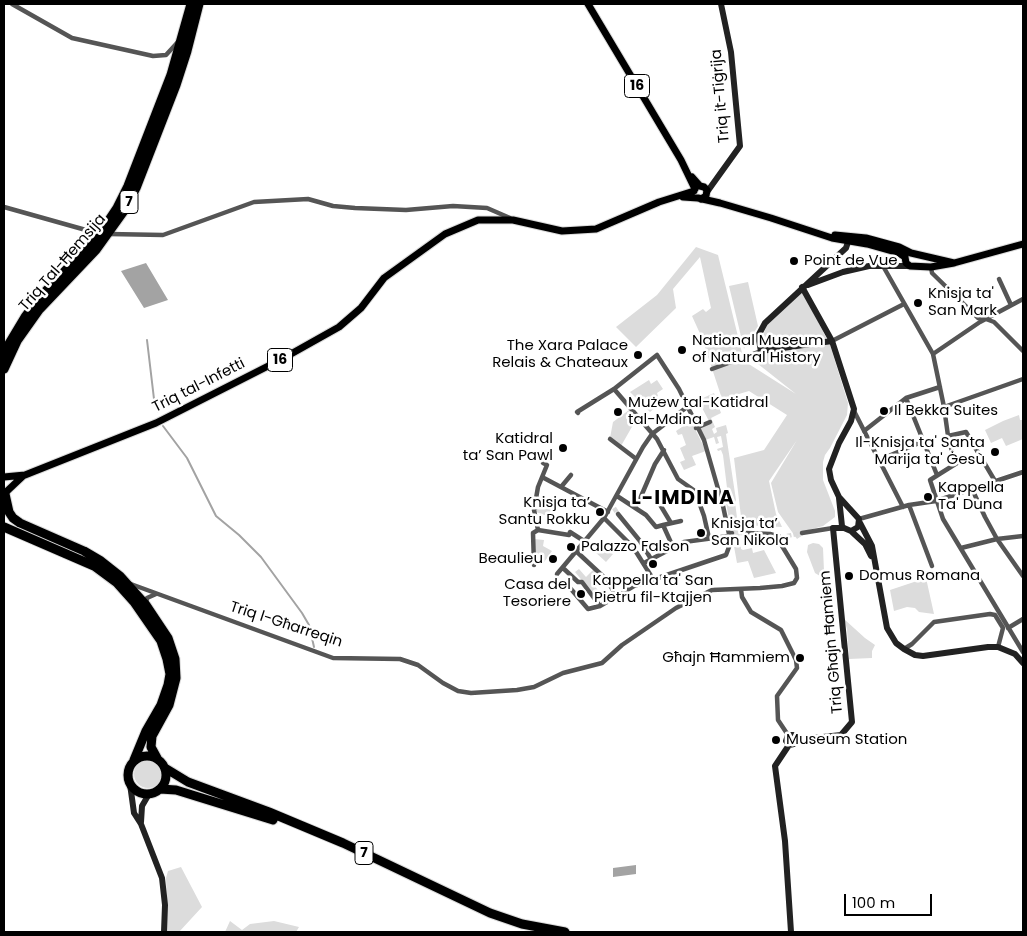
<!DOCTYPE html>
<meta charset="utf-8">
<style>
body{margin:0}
#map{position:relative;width:1027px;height:936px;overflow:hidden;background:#fff;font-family:Poppins,sans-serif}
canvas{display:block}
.frame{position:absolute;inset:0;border:5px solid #000;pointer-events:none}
.scale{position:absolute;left:844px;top:894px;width:88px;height:22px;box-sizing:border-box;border:2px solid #000;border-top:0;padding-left:6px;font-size:15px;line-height:18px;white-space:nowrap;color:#000;-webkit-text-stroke:4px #fff;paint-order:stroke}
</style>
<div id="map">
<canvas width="1027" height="936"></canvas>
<div class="frame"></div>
<div class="scale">100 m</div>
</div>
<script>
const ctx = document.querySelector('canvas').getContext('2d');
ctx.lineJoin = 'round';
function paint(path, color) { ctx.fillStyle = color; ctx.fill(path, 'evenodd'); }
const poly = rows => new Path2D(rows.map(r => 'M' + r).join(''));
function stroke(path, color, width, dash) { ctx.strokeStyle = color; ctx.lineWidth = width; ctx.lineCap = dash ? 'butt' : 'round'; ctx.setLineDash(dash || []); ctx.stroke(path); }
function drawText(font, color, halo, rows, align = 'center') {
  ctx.font = font + ' Poppins,sans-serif'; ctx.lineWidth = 5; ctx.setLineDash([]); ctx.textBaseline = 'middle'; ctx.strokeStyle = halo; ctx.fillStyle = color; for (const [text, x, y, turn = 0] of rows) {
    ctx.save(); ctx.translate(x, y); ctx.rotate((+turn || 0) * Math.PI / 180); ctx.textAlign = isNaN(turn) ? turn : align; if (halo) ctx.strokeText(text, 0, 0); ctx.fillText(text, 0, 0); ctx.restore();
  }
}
const green = poly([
 [696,247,718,255,744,361,796,394,753,360,767,325,801,289,830,345,848,403,847,415,830,448,825,455,823,462,823,480,835,511,835,517,823,526,802,532,803,535,797,539,778,512,771,483,797,440,769,481,776,514,782,527,742,525,734,458,764,450,787,415,749,391,722,399,702,338,692,316,703,309,706,312,711,308,700,257,673,289,676,308,636,347,616,327,657,295],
 [748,282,758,326,744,349,729,286],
 [649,380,651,384,657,380,663,389,657,393,658,396,652,400,656,407,650,412,630,392],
 [714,393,721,413,711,418,715,427,712,429,714,434,717,432,716,428,726,425,728,433,726,434,736,500,735,502,741,549,743,550,752,548,753,553,764,550,776,573,754,578,748,561,737,563,725,497,728,496,723,455,721,450,718,451,717,449,723,447,721,436,717,437,719,443,716,444,714,437,705,440,699,429,710,423,700,404,704,401,703,398],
 [629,410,637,418,621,446,610,438,613,422],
 [1019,415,1020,420,1023,420,1023,439,1006,446,1002,438,991,443,985,430,1003,421],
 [691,421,706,451,692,456,696,465,684,470,680,462,685,460,680,448,686,445,682,434,678,435,676,431],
 [537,500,554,507,550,517,536,512],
 [534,539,544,540,543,546,552,551,542,565,535,563],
 [813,543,819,544,823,548,824,571,820,576,815,573,807,552,808,545],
 [600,544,613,554,606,562,594,551],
 [579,569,586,577,594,569,605,580,595,586,599,592,594,595,575,572],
 [926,578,934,614,919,612,915,608,907,607,894,611,890,590],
 [844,619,865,638,875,645,872,651,872,658,849,659,847,629],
 '134 774a14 14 0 1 1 28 0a14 14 0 1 1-28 0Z',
 [181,867,202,907,179,932,167,932,167,905,166,878,168,871],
 [230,921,242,930,250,924,274,921,299,927,296,932,225,932]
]);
const water = poly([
 [146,263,168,300,144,308,121,271],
 [636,865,636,874,613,877,613,868]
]);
const stream = poly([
 [147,340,154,399,158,412],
 [163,426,187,458,216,516,239,535,261,557,302,613,309,625,314,647]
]);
const streetTunnel = poly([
 [614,508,618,514],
 [732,533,747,533],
 [787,536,802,533]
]);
const street = poly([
 [12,4,72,38,153,56,166,55,177,43],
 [4,207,93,232,99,235],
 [109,234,163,235,254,202,308,199,333,206,355,208,406,210,453,206,487,208,510,218],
 [883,266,933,354,944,407,949,443,957,463,930,480,943,519,1023,652],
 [931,267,932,273,978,318,986,319,994,322,1023,351],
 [999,279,1011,305],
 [832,341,904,304],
 [933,354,980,322,1023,299],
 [712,369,761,351],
 [614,389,657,439,678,479,695,491,704,516,709,538],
 [906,398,937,475],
 [944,407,1023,379],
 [854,411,903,507],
 [578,413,577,412,614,389,657,355,679,389,704,440,723,506,729,534],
 [696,428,710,422],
 [864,431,906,398,940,387],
 [948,436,966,432,995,481],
 [610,439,635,458],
 [879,460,924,441],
 [542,477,608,512],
 [561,487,571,475],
 [972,489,985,517,997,539,1023,576],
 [617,496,646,515,656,527,663,525,673,547],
 [659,503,671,523],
 [909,505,932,566],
 [635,507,639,501,655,464,664,450],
 [618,514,640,541,651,559],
 [604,518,633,547,653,579],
 [859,519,909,505,936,501,1023,472],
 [663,525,681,521],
 [538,530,569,535,570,532,584,541],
 [747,533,770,534,780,537],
 [802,533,833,528],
 [961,548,997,539,1023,536],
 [577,552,607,580,617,597],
 [644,563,684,542,729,536,729,534,732,533],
 [534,565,533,533,538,530,534,510,538,487,547,465,543,463],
 [563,568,578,582,582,582,600,606],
 [557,574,604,518,643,447,652,434,687,407],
 [565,582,588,609,600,606,634,586,726,555,729,547,729,536],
 [128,583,333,658,400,659,418,665,443,683,458,691,471,693,517,690,534,687,563,673,602,663,622,645,676,608,712,590,760,588,782,586,794,583,797,578,796,569,779,541,780,537],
 [741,589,742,597,751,612,781,630,796,660,797,668,777,696,778,720,788,735],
 [146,605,147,598,156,594],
 [1008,628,1023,619],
 [904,649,912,644,934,622,990,614,995,615,1003,628,998,647]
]);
const secondary = poly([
 [707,192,740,146,731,52,721,4],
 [808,285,843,272,869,266,910,266],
 [802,287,832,341,854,409,851,421,839,443,829,469,831,480,839,497,859,519,858,527,851,531],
 [832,341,761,351,758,336,765,323,846,248,848,242],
 [839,498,842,526,844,528],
 [860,523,872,546,887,628,896,643,904,649,915,655,923,656,988,647,998,647,1015,654,1023,663],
 [833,528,844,528,851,531,865,544,871,556],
 [789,745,786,741,788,735,793,735,796,740],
 [130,784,134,813,141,824,162,878,165,905,164,932],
 [141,822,142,806,149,794],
 [791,932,785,841,775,766,789,745,794,744,796,740,841,735,852,722,833,528]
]);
const primary = poly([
 [588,4,681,160,695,189],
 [692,177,700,186,704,187,707,190,706,196,701,199],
 [683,197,698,198,720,203,771,218,832,238,867,244,899,253,905,257],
 [835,235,866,238,899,247,911,253,954,263],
 [905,257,906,263,910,266,931,267,954,263,1023,244],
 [4,477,25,475,156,423,282,359,339,327,361,308,384,278,445,234,478,220,513,220,562,231,596,229,659,202,694,191],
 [5,493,23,476]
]);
const highway = poly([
 [4,352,25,317,40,297,99,235,117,208,128,186,171,75,191,4],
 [4,369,17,341,39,310,96,250,124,211,136,188,176,85,187,51,199,4],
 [5,494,9,512,13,518,20,523,84,551,101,561,120,576,146,605,168,638,175,659,176,678,169,705,152,736,151,747,157,758],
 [4,527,94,566,117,583,134,602,161,641,167,659,170,674,168,685,161,705,146,731,134,760],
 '128 775a19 19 0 1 1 38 0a19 19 0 1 1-38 0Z',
 [165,768,188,782,269,812,343,843,490,913,522,924,565,932],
 [160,789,176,790,273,820]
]);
const markers = [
 [794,261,5,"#000"],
 [918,303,5,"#000"],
 [682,350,5,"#000"],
 [638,355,5,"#000"],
 [884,411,5,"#000"],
 [618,412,5,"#000"],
 [563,448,5,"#000"],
 [995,452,5,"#000"],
 [928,497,5,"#000"],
 [600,512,5,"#000"],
 [701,533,5,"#000"],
 [571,547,5,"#000"],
 [553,559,5,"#000"],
 [653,564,5,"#000"],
 [849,576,5,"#000"],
 [581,594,5,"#000"],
 [800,658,5,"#000"],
 [776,740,5,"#000"]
];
const shields = [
 [637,86,25],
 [129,202,18],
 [280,360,25],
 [364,853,18]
];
const shieldNames = [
 ["16",637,86],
 ["7",129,202],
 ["16",280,360],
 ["7",364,853]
];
const streetNames = [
 ["Triq it-Tiġrija",721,96,-95],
 ["Triq Tal-Ħemsija",63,263,-49],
 ["Triq tal-Infetti",199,386,-27],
 ["Triq l-Għarreqin",286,625,18],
 ["Triq Għajn Ħamiem",832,642,-95]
];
const poiNames = [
 ["Point de Vue",804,261],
 ["Knisja ta'",928,294],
 ["San Mark",928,311],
 ["National Museum",692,341],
 ["of Natural History",692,358],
 ["The Xara Palace",628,346,"right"],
 ["Relais & Chateaux",628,363,"right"],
 ["Mużew tal-Katidral",628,403],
 ["tal-Mdina",628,420],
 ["Il Bekka Suites",894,411],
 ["Katidral",553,439,"right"],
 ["ta’ San Pawl",553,456,"right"],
 ["Il-Knisja ta' Santa",985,443,"right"],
 ["Marija ta' Ġesù",985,460,"right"],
 ["Kappella",938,488],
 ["Ta' Duna",938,505],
 ["Knisja ta’",590,503,"right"],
 ["Santu Rokku",590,520,"right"],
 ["Knisja ta’",711,524],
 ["San Nikola",711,541],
 ["Palazzo Falson",581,547],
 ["Beaulieu",543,559,"right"],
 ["Domus Romana",859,576],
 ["Kappella ta' San",653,581,"center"],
 ["Pietru fil-Ktajjen",653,598,"center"],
 ["Casa del",571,585,"right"],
 ["Tesoriere",571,602,"right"],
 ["Għajn Ħammiem",790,658,"right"],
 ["Museum Station",786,740]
];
const districtNames = [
 ["L-IMDINA",683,499]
];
paint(green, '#dcdcdc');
paint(water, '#a3a3a3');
stroke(stream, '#a3a3a3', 2);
stroke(streetTunnel, '#d9d9d9', 4.5, [4.5, 2]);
stroke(primary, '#dbdbdb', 9);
stroke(highway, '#dbdbdb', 11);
stroke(street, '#555', 4.5);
stroke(secondary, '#222', 6);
stroke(primary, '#000', 7);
stroke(highway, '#000', 9);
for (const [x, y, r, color] of markers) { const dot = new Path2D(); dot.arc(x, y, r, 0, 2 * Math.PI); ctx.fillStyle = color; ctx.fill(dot); stroke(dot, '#fff', 2); }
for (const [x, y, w] of shields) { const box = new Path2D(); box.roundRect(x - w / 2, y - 11.5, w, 23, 4); ctx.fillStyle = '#fff'; ctx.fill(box); stroke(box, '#000', 1); }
drawText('bold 14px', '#000', null, shieldNames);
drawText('15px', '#000', '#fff', streetNames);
drawText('15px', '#000', '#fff', poiNames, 'left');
ctx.letterSpacing = '1px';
drawText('bold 20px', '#000', '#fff', districtNames);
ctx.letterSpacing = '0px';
</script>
